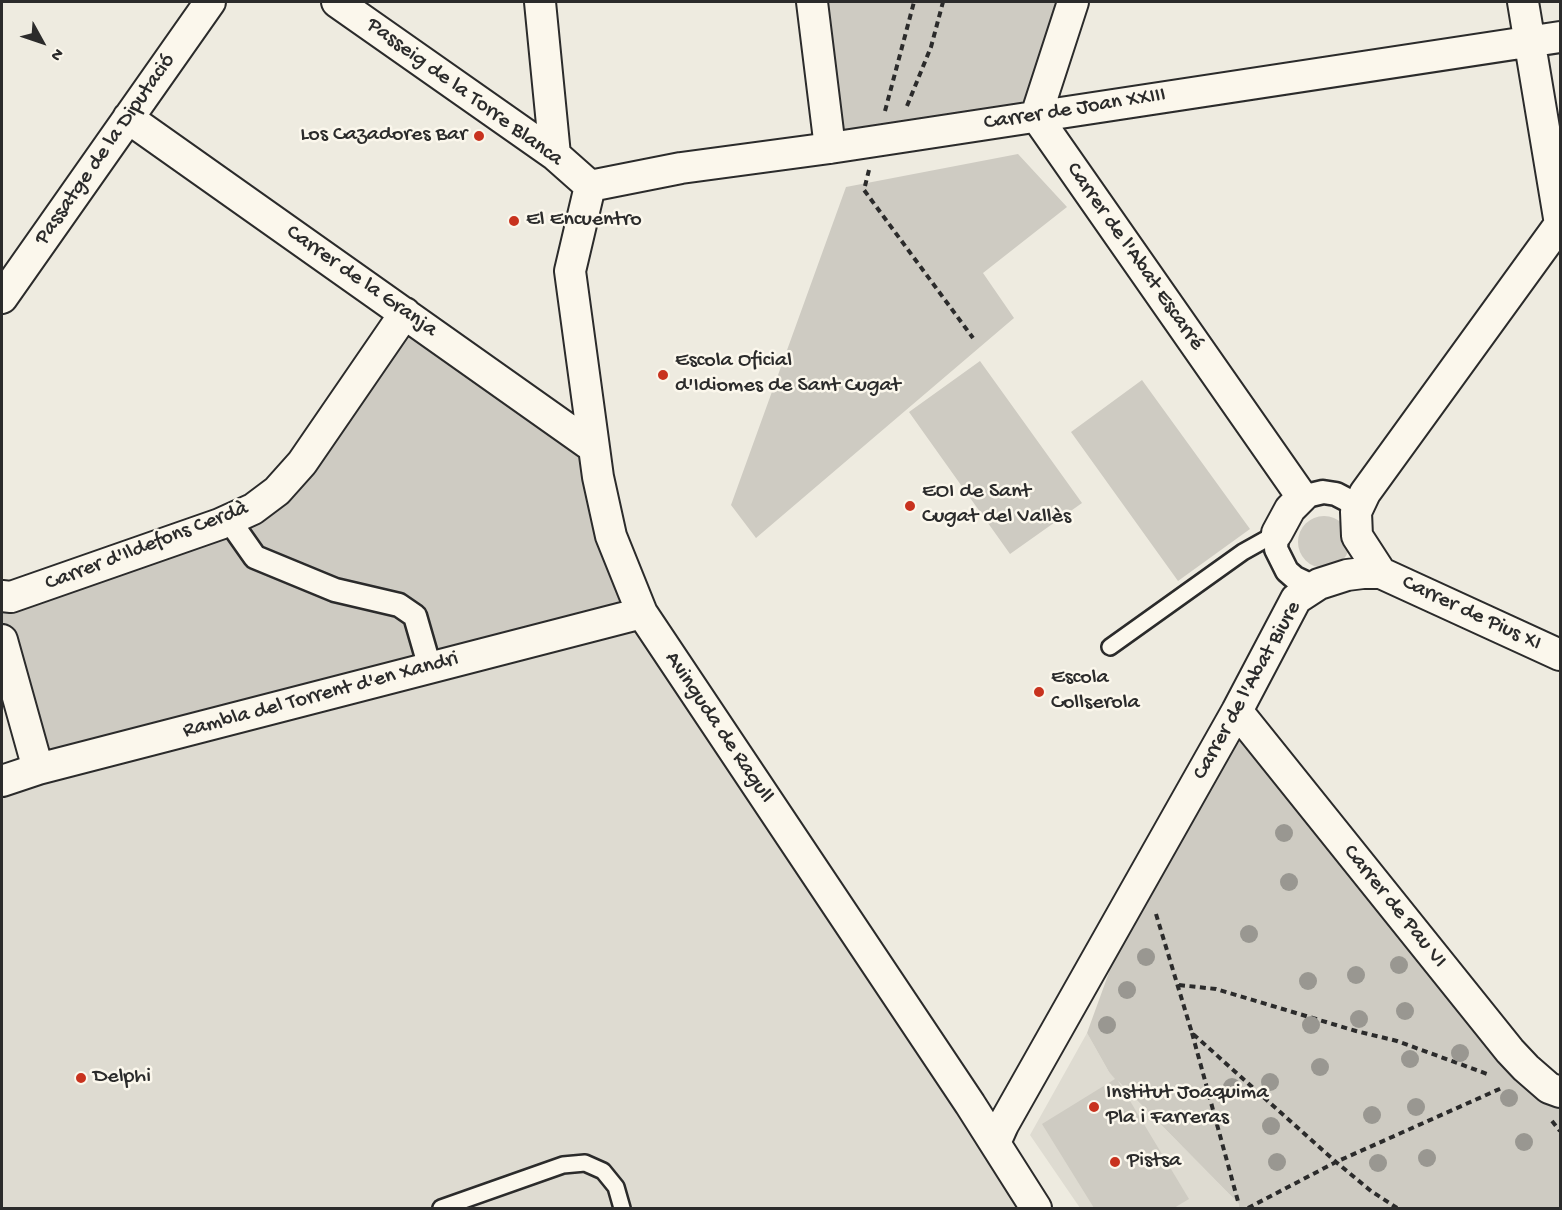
<!DOCTYPE html>
<meta charset="utf-8">
<style>
body{margin:0}
#map{position:relative;width:1562px;height:1210px;overflow:hidden;background:#eeebe0;font-family:"Gochi Hand",sans-serif}
canvas{display:block}
.frame{position:absolute;inset:0;border:3px solid #2b2b2b;pointer-events:none}
.north{position:absolute;left:12px;top:12px;width:60px;height:60px;-webkit-text-stroke:4px #fbf7ec;paint-order:stroke;rotate:130deg;font-size:16px;font-weight:700;line-height:24px;text-align:center;color:#2b2b2b}
.north::after{content:'';display:block;margin:auto;width:21px;height:27px;background:#2b2b2b;clip-path:polygon(50% 0,100% 100%,50% 72%,0 100%)}
</style>
<div id="map">
<canvas width="1562" height="1210"></canvas>
<div class="frame"></div>
<div class="north">N</div>
</div>
<script>
const ctx = document.querySelector('canvas').getContext('2d');
ctx.lineJoin = 'round';
function paint(path, color) { ctx.fillStyle = color; ctx.fill(path, 'evenodd'); }
const poly = rows => new Path2D(rows.map(r => 'M' + r).join(''));
function stroke(path, color, width, dash) { ctx.strokeStyle = color; ctx.lineWidth = width; ctx.lineCap = dash ? 'butt' : 'round'; ctx.setLineDash(dash || []); ctx.stroke(path); }
function drawText(font, color, halo, rows, align = 'center') {
  ctx.font = font + ' "Gochi Hand",sans-serif'; ctx.lineWidth = 5; ctx.setLineDash([]); ctx.textBaseline = 'middle'; ctx.strokeStyle = halo; ctx.fillStyle = color; for (const [text, x, y, turn = 0] of rows) {
    ctx.save(); ctx.translate(x, y); ctx.rotate((+turn || 0) * Math.PI / 180); ctx.textAlign = isNaN(turn) ? turn : align; if (halo) ctx.strokeText(text, 0, 0); ctx.fillText(text, 0, 0); ctx.restore();
  }
}
const built = poly([
 [642,613,1039,1208,2,1208,2,781],
 [1087,1033,1109,1072,1243,1208,1080,1208,1030,1135]
]);
const green = poly([
 [814,2,1074,2,1036,116,830,148],
 [1018,154,1067,207,983,273,1014,318,756,538,731,505,846,187],
 [405,313,593,447,642,613,38,769,2,640,2,596,253,509],
 [980,361,1082,503,1010,554,909,412],
 [1142,380,1250,529,1178,581,1071,432],
 '1298 542a26 26 0 1 1 52 0a26 26 0 1 1-52 0Z',
 [1237,711,1560,1092,1560,1208,1239,1208,1239,1204,1118,1081,1189,1199,1174,1208,1094,1208,1042,1124,1115,1079,1109,1072,1087,1033,1144,876]
]);
const path = poly([
 [907,106,931,47,943,2],
 [885,111,914,2],
 [869,170,864,190,973,338],
 [1156,914,1192,1033,1336,1162,1371,1191,1397,1208],
 [1179,985,1216,989,1356,1031,1397,1041,1490,1075],
 [1192,1033,1239,1205],
 [1552,1121,1560,1131],
 [1248,1208,1336,1162,1504,1087]
]);
const service = poly([
 [1110,647,1243,552,1277,533],
 [441,1208,563,1165,585,1163,603,1171,616,1187,622,1208]
]);
const pedestrian = poly([
 [1302,497,1323,492,1336,494,1359,506],
 [229,520,255,557,335,590,399,605,415,616,430,668],
 [1277,533,1276,549,1287,571,1295,578,1314,587]
]);
const minor = poly([
 [337,2,555,155,590,186],
 [540,2,555,155],
 [812,2,830,148],
 [1036,116,1302,497,1290,509,1277,533],
 [1036,116,1073,2],
 [128,118,593,447],
 [590,186,570,271,598,477,611,536,642,613,970,1104,1036,1208],
 [590,186,681,168,830,148,1560,37],
 [2,298,210,2],
 [1381,573,1357,536,1356,512,1365,493,1560,224,1523,2],
 [2,596,11,597,220,524,253,509,277,491,302,463,405,313],
 [2,640,38,769],
 [1237,711,1510,1051,1526,1068,1549,1088,1560,1092],
 [2,781,38,769,642,613],
 [995,1143,1003,1125,1237,711,1296,599,1319,584,1347,575,1363,573,1381,573,1560,655]
]);
const trees = [
 [1284,833],
 [1289,882],
 [1249,934],
 [1146,957],
 [1399,965],
 [1356,975],
 [1308,981],
 [1127,990],
 [1405,1011],
 [1359,1019],
 [1107,1025],
 [1311,1025],
 [1460,1053],
 [1410,1059],
 [1320,1067],
 [1270,1082],
 [1232,1087],
 [1509,1098],
 [1416,1107],
 [1372,1115],
 [1271,1126],
 [1524,1142],
 [1427,1158],
 [1277,1162],
 [1378,1163]
];
const markers = [
 [479,136,6,"#c8321e"],
 [514,221,6,"#c8321e"],
 [663,375,6,"#c8321e"],
 [910,506,6,"#c8321e"],
 [1039,692,6,"#c8321e"],
 [81,1078,6,"#c8321e"],
 [1094,1107,6,"#c8321e"],
 [1115,1162,6,"#c8321e"]
];
const streetNames = [
 ["Passeig de la Torre Blanca",464,93,36],
 ["Carrer de Joan XXIII",1075,110,-9],
 ["Passatge de la Diputació",106,150,-55],
 ["Carrer de l'Abat Escarré",1134,257,55],
 ["Carrer de la Granja",361,282,35],
 ["Carrer d'Ildefons Cerdà",147,547,-21],
 ["Carrer de Pius XI",1471,614,25],
 ["Carrer de l'Abat Biure",1248,691,-61],
 ["Rambla del Torrent d'en Xandri",321,696,-15],
 ["Avinguda de Ragull",718,728,56],
 ["Carrer de Pau VI",1394,907,51]
];
const poiNames = [
 ["Los Cazadores Bar",467,136,"right"],
 ["El Encuentro",526,221],
 ["Escola Oficial",675,362],
 ["d'Idiomes de Sant Cugat",675,387],
 ["EOI de Sant",922,493],
 ["Cugat del Vallès",922,518],
 ["Escola",1051,679],
 ["Collserola",1051,704],
 ["Delphi",93,1078],
 ["Institut Joaquima",1106,1094],
 ["Pla i Farreras",1106,1119],
 ["Pistsa",1127,1162]
];
paint(built, '#dedbd1');
paint(green, '#cecbc2');
stroke(service, '#2b2b2b', 20);
stroke(pedestrian, '#2b2b2b', 27);
stroke(minor, '#2b2b2b', 34);
stroke(path, '#2b2b2b', 4, [6, 4.5]);
stroke(service, '#fbf7ec', 15);
stroke(pedestrian, '#fbf7ec', 22);
stroke(minor, '#fbf7ec', 30);
ctx.fillStyle = '#999791';
for (const [x, y] of trees) { ctx.beginPath(); ctx.arc(x, y, 9, 0, 2 * Math.PI); ctx.fill(); }
for (const [x, y, r, color] of markers) { const dot = new Path2D(); dot.arc(x, y, r, 0, 2 * Math.PI); ctx.fillStyle = color; ctx.fill(dot); stroke(dot, '#fbf7ec', 2); }
drawText('22px', '#2b2b2b', '#fbf7ec', streetNames);
drawText('22px', '#2b2b2b', '#fbf7ec', poiNames, 'left');
</script>
